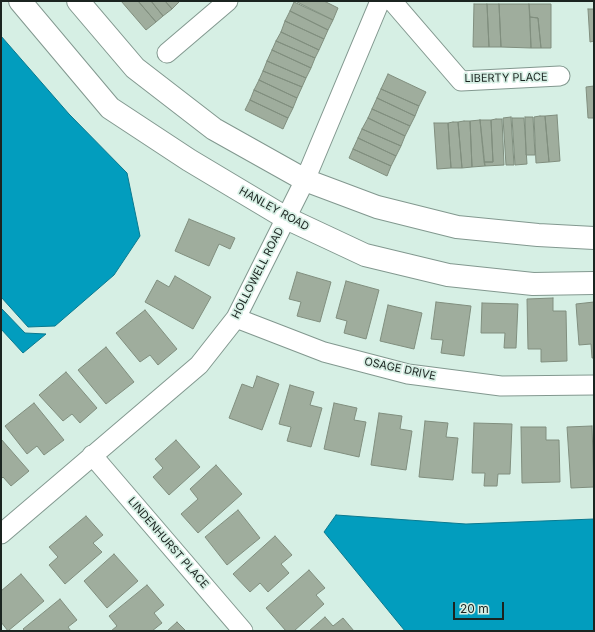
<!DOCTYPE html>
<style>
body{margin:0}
#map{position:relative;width:595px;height:632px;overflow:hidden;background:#d6efe4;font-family:Inter,sans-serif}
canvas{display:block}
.frame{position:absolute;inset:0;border:2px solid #1b2420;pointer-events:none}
.scale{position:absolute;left:453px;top:602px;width:51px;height:18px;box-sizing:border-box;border:2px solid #1b2420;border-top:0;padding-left:5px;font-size:12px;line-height:14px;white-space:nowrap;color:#1b2420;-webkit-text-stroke:3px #d6efe4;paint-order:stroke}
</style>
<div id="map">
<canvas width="595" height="632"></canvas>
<div class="frame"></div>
<div class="scale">20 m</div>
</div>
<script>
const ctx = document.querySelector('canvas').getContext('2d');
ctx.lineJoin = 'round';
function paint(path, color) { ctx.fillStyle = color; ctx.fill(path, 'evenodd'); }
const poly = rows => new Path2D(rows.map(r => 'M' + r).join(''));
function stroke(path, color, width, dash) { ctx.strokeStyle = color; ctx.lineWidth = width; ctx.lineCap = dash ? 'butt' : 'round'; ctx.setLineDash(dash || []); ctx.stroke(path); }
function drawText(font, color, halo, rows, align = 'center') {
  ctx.font = font + ' Inter,sans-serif'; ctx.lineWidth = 3.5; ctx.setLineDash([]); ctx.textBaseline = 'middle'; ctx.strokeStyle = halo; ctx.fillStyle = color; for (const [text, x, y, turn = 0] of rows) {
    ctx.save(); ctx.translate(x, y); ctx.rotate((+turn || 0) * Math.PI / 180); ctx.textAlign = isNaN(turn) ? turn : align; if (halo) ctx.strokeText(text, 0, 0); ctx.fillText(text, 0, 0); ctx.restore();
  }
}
const water = poly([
 [1,36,69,114,127,173,140,236,114,275,55,326,28,327,1,297,1,36],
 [1,308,25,333,46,334,23,353,1,329,1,308],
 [336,515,466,524,594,519,594,631,405,631,324,532,336,515]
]);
const building = poly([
 [121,1,138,1,156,22,146,30,121,1],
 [138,1,151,1,163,16,156,22,138,1],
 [151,1,165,1,172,9,163,16,151,1],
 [165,1,180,1,172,9,165,1],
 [295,1,324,1,338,8,333,20,295,1],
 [294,2,333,20,328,30,290,11,294,2],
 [474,4,487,4,489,47,473,47,474,4],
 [487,4,499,4,501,47,489,47,487,4],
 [499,4,529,4,531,48,501,47,499,4],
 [529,4,551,4,551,48,541,48,538,18,530,17,529,4],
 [588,9,594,9,594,41,590,42,588,9],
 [290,11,328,30,324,39,285,21,290,11],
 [530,17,538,18,541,48,531,48,530,17],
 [285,21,324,39,319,50,281,32,285,21],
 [281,32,319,50,315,58,276,41,281,32],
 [276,41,315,58,311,68,272,50,276,41],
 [272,50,311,68,306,78,267,61,272,50],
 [267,61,306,78,302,87,263,71,267,61],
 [263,71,302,87,297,98,259,80,263,71],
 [388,74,426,92,419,106,381,89,388,74],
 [259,80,297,98,293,108,254,90,259,80],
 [594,86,594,118,588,118,586,87,594,86],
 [381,89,419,106,415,116,377,98,381,89],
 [254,90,293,108,288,118,250,100,254,90],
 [377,98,415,116,410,126,372,109,377,98],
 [250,100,288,118,283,129,245,110,250,100],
 [372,109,410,126,405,136,368,118,372,109],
 [557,115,560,161,549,162,545,116,557,115],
 [540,116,545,116,549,162,536,163,534,117,540,116],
 [511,117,514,165,506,165,503,118,511,117],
 [525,117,533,117,535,155,526,155,525,117],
 [368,118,405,136,401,146,362,129,368,118],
 [512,118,524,118,527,164,515,165,512,118],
 [496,119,502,119,504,165,485,166,484,162,493,162,491,120,496,119],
 [480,120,491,120,493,162,484,162,480,120],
 [480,120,485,166,472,167,470,121,480,120],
 [464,121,470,121,472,167,462,168,458,122,464,121],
 [453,122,458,122,462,168,451,168,448,123,453,122],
 [434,123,448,123,451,168,437,169,434,123],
 [362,129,401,146,396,156,358,138,362,129],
 [358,138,396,156,391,166,353,149,358,138],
 [353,149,391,166,387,176,349,158,353,149],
 [189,219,235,238,230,249,219,244,209,266,175,251,189,219],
 [297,272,331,282,320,322,297,316,301,302,289,299,297,272],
 [175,276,211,297,193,329,145,302,157,280,169,287,175,276],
 [346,281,379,290,366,339,344,333,347,321,336,318,346,281],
 [553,298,553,311,566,311,567,361,541,362,541,349,528,349,527,299,553,298],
 [436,302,471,306,464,356,441,353,443,340,431,339,436,302],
 [594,302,594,358,592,358,591,344,579,345,576,304,594,302],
 [482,303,518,304,516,348,504,348,505,333,481,333,482,303],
 [388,305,422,313,414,349,380,341,388,305],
 [145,310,177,349,158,365,150,355,140,362,116,333,145,310],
 [106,347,134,382,106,404,78,370,106,347],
 [66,372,97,408,80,423,72,414,63,421,39,395,66,372],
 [257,376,279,384,262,430,229,418,242,384,253,388,257,376],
 [290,385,314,392,310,405,322,408,311,447,287,441,291,427,279,424,290,385],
 [34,403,64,440,44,455,37,446,27,454,5,426,34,403],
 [334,403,357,408,354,420,366,422,359,457,324,449,334,403],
 [379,413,402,416,400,429,412,431,406,470,371,465,379,413],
 [425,421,448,423,446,437,458,438,453,480,419,477,425,421],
 [474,423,512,424,510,474,498,474,497,486,484,486,485,473,472,473,474,423],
 [592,426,594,487,571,488,567,427,592,426],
 [521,427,546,427,546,440,559,440,560,482,522,483,521,427],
 [1,439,29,471,11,486,3,477,1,479,1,439],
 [176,440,200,467,169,495,153,477,163,468,155,459,176,440],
 [216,465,242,494,198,533,181,514,198,499,190,489,216,465],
 [238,510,260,538,227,565,205,537,238,510],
 [86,516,103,535,93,543,102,552,65,584,49,565,58,557,49,547,86,516],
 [275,536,292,555,281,564,289,573,268,592,260,583,250,592,233,574,275,536],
 [114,554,138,581,107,608,84,581,114,554],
 [309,570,325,588,316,595,324,604,294,631,286,631,266,608,309,570],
 [21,574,44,601,8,631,1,622,1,591,21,574],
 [147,585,164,605,154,613,162,623,152,631,111,631,117,626,109,616,147,585],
 [60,599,77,620,68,627,71,631,25,631,23,629,60,599],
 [325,617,333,626,343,618,354,631,309,631,325,617],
 [177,622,186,631,167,631,177,622]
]);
const street = poly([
 [392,1,461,81,560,76],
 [167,53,228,1],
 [236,318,324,352,408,374,501,386,594,385],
 [92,455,243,631],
 [1,534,199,365,236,318,305,180,380,1]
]);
const secondary = poly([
 [20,1,110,108,189,160,286,218,365,255,448,275,533,284,594,283],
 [78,1,135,68,214,129,305,180,377,207,457,227,538,235,594,238]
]);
const streetNames = [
 ["LIBERTY PLACE",506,78,-1],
 ["HANLEY ROAD",274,209,29],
 ["HOLLOWELL ROAD",258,273,-63],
 ["OSAGE DRIVE",400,369,12],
 ["LINDENHURST PLACE",168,543,49]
];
paint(water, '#029dbe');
stroke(water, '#0a798f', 1);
paint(building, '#9fad9d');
stroke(building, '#808e7e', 1);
stroke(street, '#82988f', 21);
stroke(secondary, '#82988f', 24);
stroke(street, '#fff', 19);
stroke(secondary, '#fff', 22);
drawText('11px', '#1b2420', '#d6efe4', streetNames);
</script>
